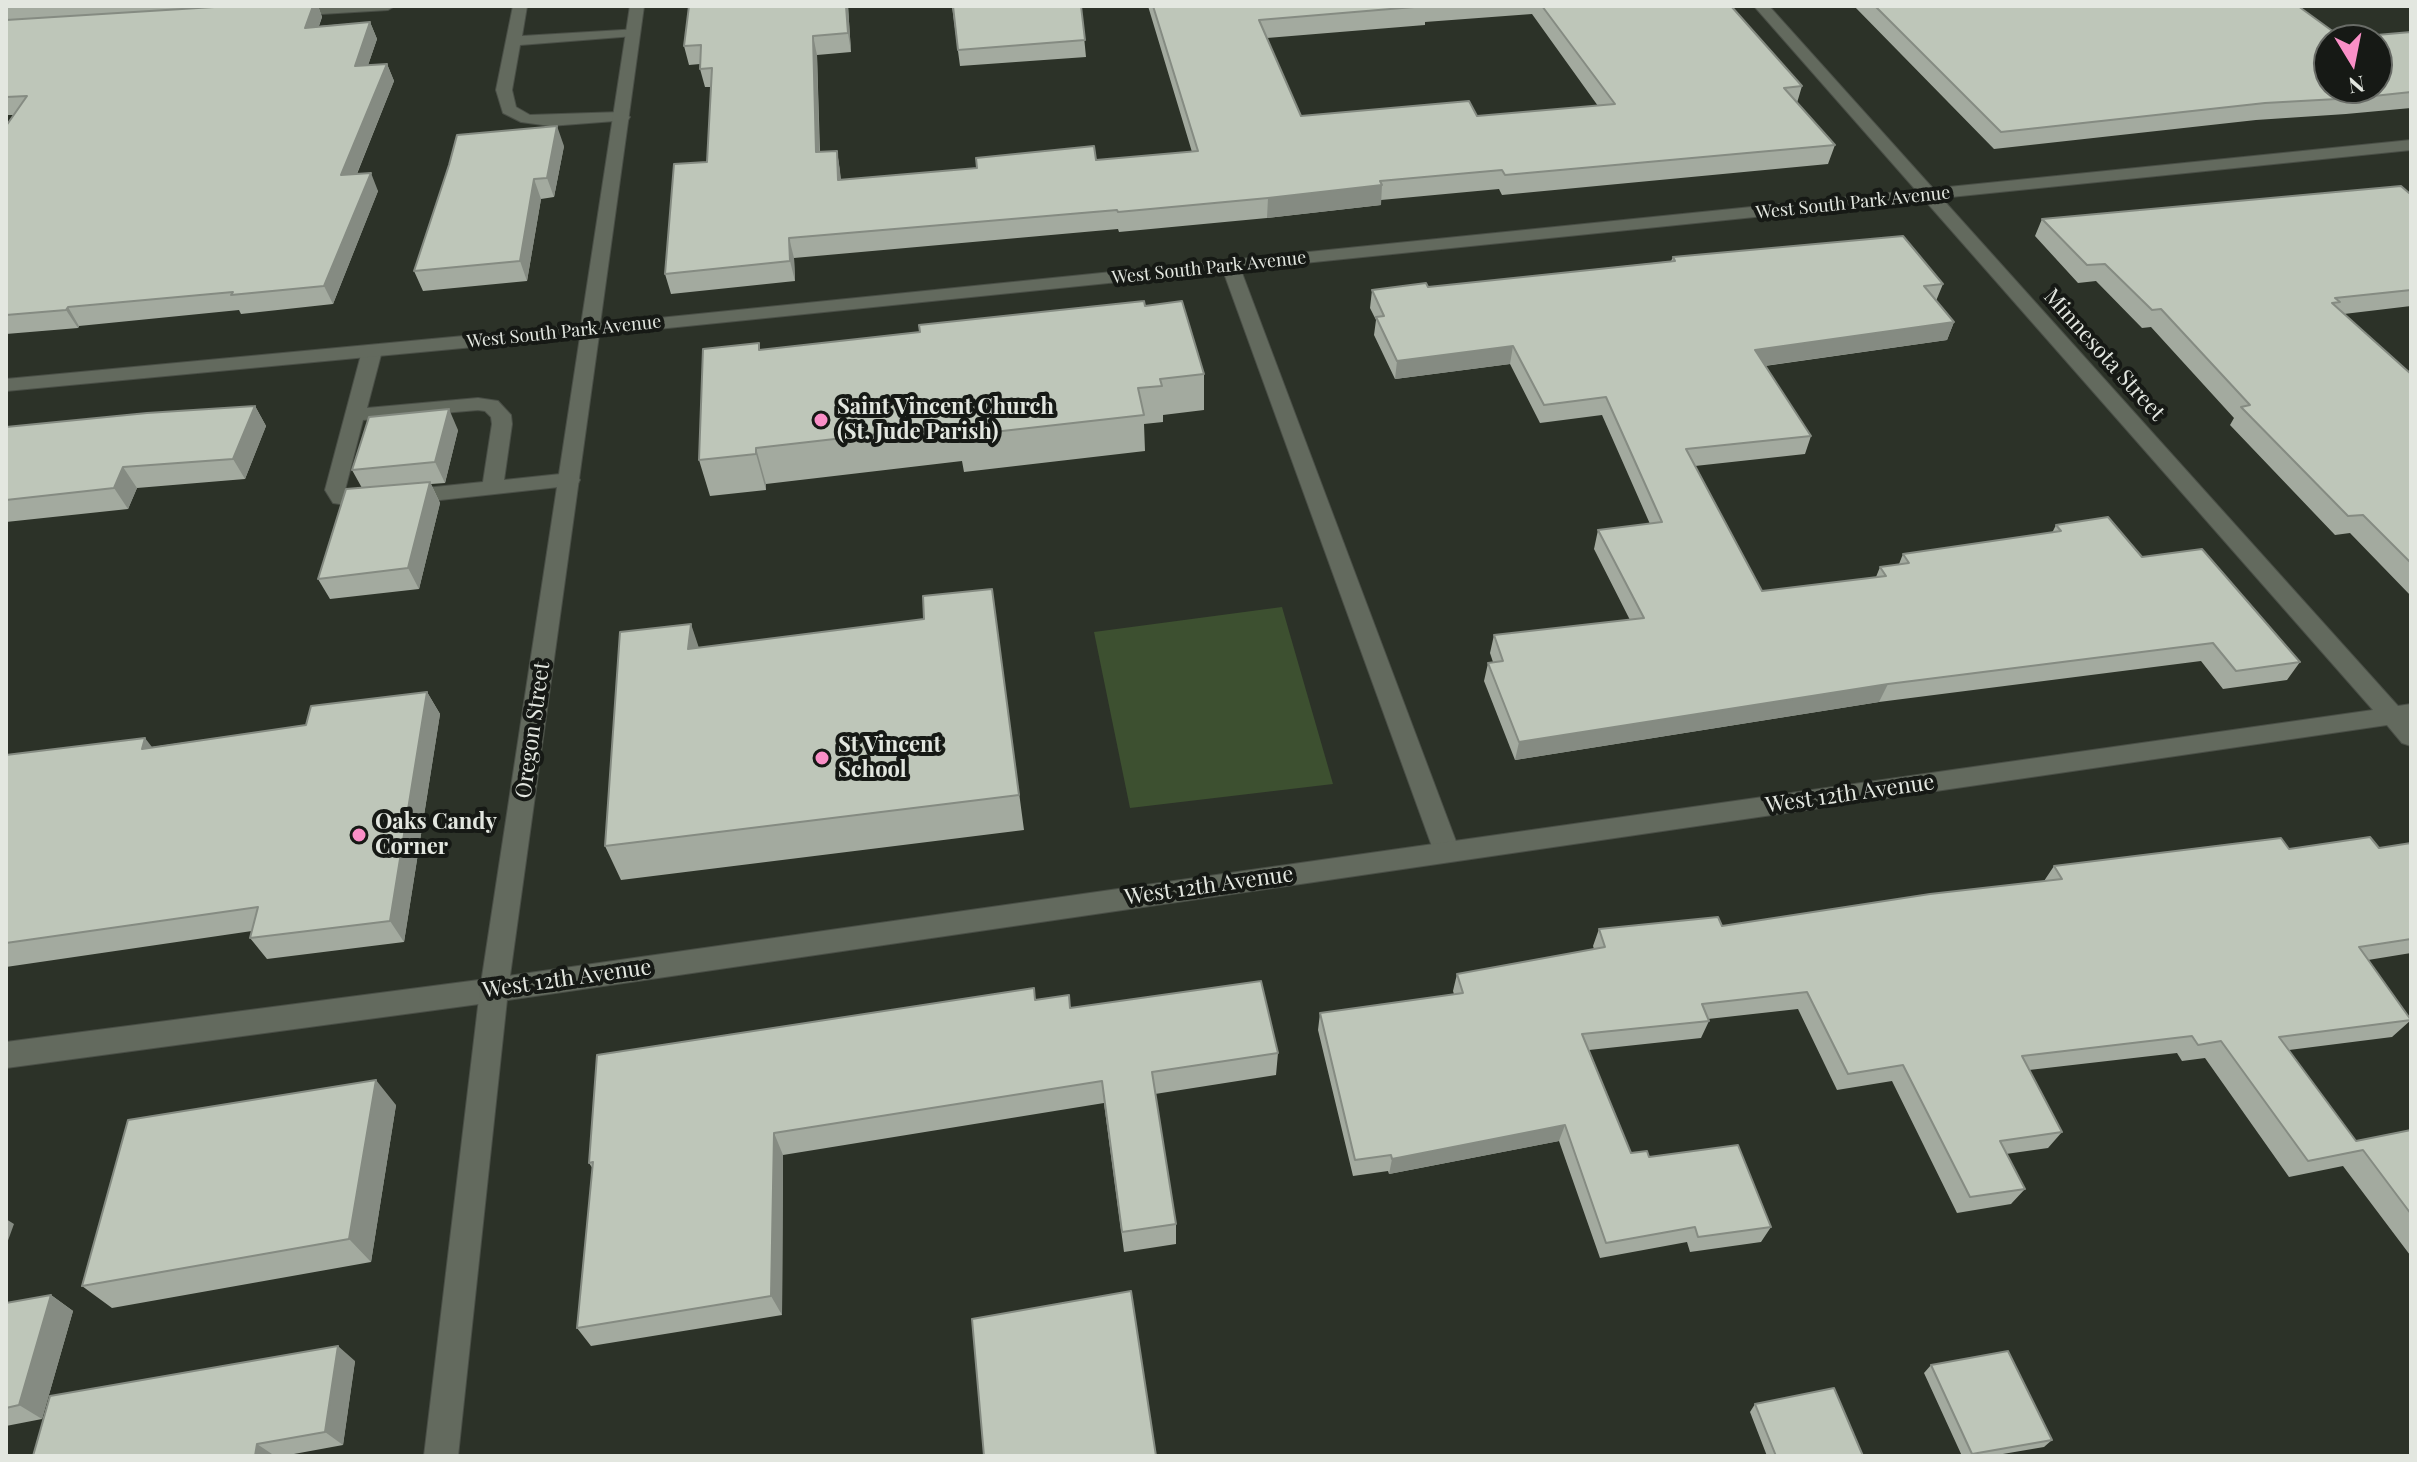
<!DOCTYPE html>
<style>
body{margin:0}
#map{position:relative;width:2417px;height:1462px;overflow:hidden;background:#2c3228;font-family:"Playfair Display",serif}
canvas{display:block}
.frame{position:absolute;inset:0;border:8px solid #e3e7e0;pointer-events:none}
.north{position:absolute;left:2313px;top:24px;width:80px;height:80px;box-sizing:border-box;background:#161915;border:2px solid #686b66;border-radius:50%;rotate:170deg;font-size:22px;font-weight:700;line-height:32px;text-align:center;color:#e3e7e0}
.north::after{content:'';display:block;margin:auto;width:28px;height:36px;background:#fa8fc7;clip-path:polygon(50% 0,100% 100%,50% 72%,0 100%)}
</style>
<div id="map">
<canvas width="2417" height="1462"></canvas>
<div class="frame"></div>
<div class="north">N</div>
</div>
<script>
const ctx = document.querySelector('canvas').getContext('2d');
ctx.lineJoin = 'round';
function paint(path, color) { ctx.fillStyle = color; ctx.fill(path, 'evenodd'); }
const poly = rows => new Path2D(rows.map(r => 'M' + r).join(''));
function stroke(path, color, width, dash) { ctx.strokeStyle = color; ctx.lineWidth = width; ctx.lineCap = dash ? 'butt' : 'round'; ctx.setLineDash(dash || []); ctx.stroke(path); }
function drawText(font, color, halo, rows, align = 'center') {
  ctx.font = font + ' "Playfair Display",serif'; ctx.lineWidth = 8; ctx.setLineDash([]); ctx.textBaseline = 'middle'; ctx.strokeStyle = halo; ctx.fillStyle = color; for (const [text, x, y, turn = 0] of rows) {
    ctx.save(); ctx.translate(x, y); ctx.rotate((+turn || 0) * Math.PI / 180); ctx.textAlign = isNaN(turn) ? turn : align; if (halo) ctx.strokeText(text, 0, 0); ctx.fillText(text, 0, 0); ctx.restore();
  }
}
const green = poly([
 [1282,607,1333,784,1130,808,1094,632]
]);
const lane = poly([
 [513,6,527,6,522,36,639,29,639,35,634,36,520,45,512,90,516,107,530,115,622,112,630,117,628,120,550,126,521,122,503,113,496,90,513,6],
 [1230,260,1239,265,1460,852,1456,859,1447,862,1438,859,1434,852,1221,265,1230,260],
 [372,345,382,351,367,408,478,398,498,401,511,415,512,424,504,480,570,473,577,475,580,480,577,485,367,508,333,503,325,490,362,351,372,345],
 [478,410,485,411,491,417,492,424,483,482,367,494,345,490,363,420,478,410]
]);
const street = poly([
 [315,6,395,6,388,10,288,16,281,12,288,8,315,6],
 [1754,6,1769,6,2398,706,2411,704,2411,746,2402,743,2387,725,494,1002,6,1068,6,1042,494,978,2373,710,1754,6]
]);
const secondary = poly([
 [630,6,644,6,600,324,2411,140,2411,150,599,335,508,990,458,1456,424,1456,480,990,580,337,6,391,6,379,581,325,630,6]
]);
const wall = poly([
 [6,6,318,6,322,17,319,26,370,22,377,39,368,65,387,64,394,81,357,174,378,191,333,304,241,314,239,310,79,326,78,328,6,334,6,126,14,115,6,115],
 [848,6,851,52,817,55,820,152,837,151,841,180,1192,152,1148,6,1731,6,1802,86,1797,103,1835,145,1828,164,1502,195,1499,189,1381,200,1381,205,1267,218,1119,232,1118,229,794,258,795,281,671,294,665,274,707,162,711,87,705,87,700,69,700,64,689,65,684,46],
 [1532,14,1598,106,1477,116,1301,116,1267,38,1425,25,1425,22],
 [952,6,1081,6,1086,57,960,66],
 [1854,6,2298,6,2342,38,2411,32,2411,108,2346,114,2256,120,1994,149],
 [564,146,554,197,541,199,527,281,423,291,414,271],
 [2411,192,2411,306,2344,314,2411,374,2411,596,2350,533,2335,535,2230,425,2234,418,2151,327,2142,328,2096,281,2078,283,2035,236,2042,219],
 [1673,257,1943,284,1936,301,1954,322,1947,340,1765,366,1811,436,1805,454,1695,466,1762,591,1876,577,1880,567,1899,564,1903,554,2052,533,2056,525,2142,557,2300,662,2287,680,2223,689,2201,661,1879,702,1515,760,1484,681,1488,663,1493,662,1490,653,1494,635,1630,620,1594,549,1598,530,1650,524,1602,415,1540,423,1510,364,1395,379,1374,335,1376,320,1370,308,1372,290,1428,287,1671,261],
 [1145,306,1204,374,1204,410,1163,415,1163,422,1144,424,1145,451,964,472,962,461,766,484,766,490,710,496,699,460,759,343,760,350],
 [255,406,266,426,245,479,137,488,128,509,6,522,6,427],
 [458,430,445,483,431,484,440,503,419,589,330,599,318,579,362,488,352,470],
 [992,589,1024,830,621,880,605,846,699,648,924,619],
 [427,692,440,714,404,942,267,959,250,938,252,931,6,967,6,755,152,747,306,725],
 [2411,843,2411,953,2368,960,2411,1020,2392,1037,2289,1050,2356,1141,2411,1130,2411,1255,2410,1255,2343,1166,2289,1177,2205,1058,2182,1061,2177,1053,2029,1070,2062,1132,2048,1148,2006,1154,2025,1189,2011,1204,1957,1213,1892,1081,1837,1090,1798,1009,1708,1019,1709,1021,1701,1038,1589,1050,1631,1153,1649,1157,1771,1227,1761,1242,1690,1252,1687,1242,1600,1258,1559,1141,1389,1174,1388,1171,1353,1176,1318,1030,1320,1013,1454,994,1453,991,1457,974,1594,949,1593,946,1599,929,1722,926,2044,881,2054,866,2289,849,2379,848],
 [1035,1000,1278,1053,1276,1075,1155,1094,1176,1224,1176,1244,1124,1252,1104,1103,783,1155,782,1315,591,1346,577,1328,593,1169,589,1163],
 [396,1105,371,1262,112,1308,82,1286],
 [51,1295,73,1311,42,1419,6,1426,6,1303],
 [355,1361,343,1445,283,1456,33,1456],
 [1931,1365,2052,1440,2044,1447,1991,1456,1962,1456,1924,1373],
 [1755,1404,1863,1456,1767,1456,1750,1412]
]);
const shadedWall = poly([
 [313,6,318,6,322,17,312,45,305,28],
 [846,6,848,6,851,52,848,33],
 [370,22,377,39,362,83,355,66],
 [813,36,817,55,820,172,816,152],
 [387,64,394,81,349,193,341,175],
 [557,126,564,146,554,197,547,178],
 [837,151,840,170,842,200,838,180],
 [371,173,378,191,333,304,324,286],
 [534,179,541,199,527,281,520,261],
 [1382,185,1381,205,1267,218,1268,198],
 [789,238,794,258,795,281,790,261],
 [68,307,79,326,78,328,66,310],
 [1954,322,1947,340,1749,368,1755,350],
 [1513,346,1510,364,1395,379,1397,361],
 [255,406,266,426,245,479,233,459],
 [449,409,458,430,445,483,435,462],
 [756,448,766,484,766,490,756,454],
 [123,467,137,488,128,509,114,488],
 [430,482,440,503,419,589,408,568],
 [691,624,703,660,688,649],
 [1888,684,1879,702,1515,760,1519,742],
 [427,692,440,714,404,942,390,921],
 [145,738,162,760,142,749],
 [376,1080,396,1105,371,1262,349,1239],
 [1565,1125,1559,1141,1389,1174,1392,1159],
 [774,1133,783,1155,782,1315,771,1296],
 [6,1219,14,1224,6,1246],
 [51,1295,73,1311,42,1419,19,1405],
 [338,1346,355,1361,343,1445,325,1432],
 [257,1444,275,1456,255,1456]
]);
const building = poly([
 [230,6,313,6,305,28,370,22,355,66,387,64,341,175,371,173,324,286,231,295,233,292,68,307,66,310,6,315,6,126,27,96,6,97,6,20,230,6],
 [689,6,846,6,848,33,813,36,816,152,837,151,838,180,977,168,976,158,1094,146,1096,160,1198,151,1153,6,1426,6,1259,20,1301,116,1469,101,1477,116,1615,104,1542,6,1731,6,1802,86,1784,88,1835,145,1505,175,1502,170,1380,181,1382,185,1268,198,1118,212,1117,210,789,238,790,261,665,274,674,164,707,162,712,68,700,69,701,45,684,46,689,6],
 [953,6,1081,6,1085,40,958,50,953,6],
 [1875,6,2298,6,2342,38,2411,32,2411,92,2355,98,2265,103,2001,132,1875,6],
 [2329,40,2377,40,2377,88,2329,88,2329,40],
 [557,126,547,178,534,179,520,261,414,271,449,165,457,135,557,126],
 [2401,186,2409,193,2411,192,2411,290,2335,298,2340,302,2332,303,2411,374,2411,563,2363,515,2348,516,2241,407,2250,405,2161,309,2152,310,2105,264,2087,265,2042,219,2401,186],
 [1903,236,1943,284,1924,286,1954,322,1755,350,1811,436,1686,449,1762,591,1886,576,1880,567,1909,563,1903,554,2061,531,2056,525,2108,517,2142,557,2202,549,2300,662,2236,671,2213,643,1888,684,1519,742,1488,663,1503,661,1494,635,1644,618,1598,530,1662,522,1606,397,1544,405,1513,346,1397,361,1376,317,1384,316,1372,290,1426,283,1428,287,1675,261,1673,257,1903,236],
 [1144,301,1145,306,1182,301,1204,374,1160,379,1162,386,1138,388,1144,415,958,436,957,425,756,448,756,454,699,460,703,349,759,343,759,350,920,332,919,325,1144,301],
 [255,406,233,459,123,467,114,488,6,500,6,427,147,413,255,406],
 [449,409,435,462,352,470,369,417,449,409],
 [430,482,408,568,318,579,346,489,430,482],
 [992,589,1019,795,605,846,620,632,691,624,688,649,924,619,923,596,992,589],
 [427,692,390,921,250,938,258,907,6,943,6,755,145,738,142,749,306,725,311,706,427,692],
 [2370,837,2379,848,2411,843,2411,939,2359,947,2411,1020,2279,1037,2356,1141,2411,1130,2411,1214,2363,1150,2308,1161,2221,1041,2198,1045,2192,1036,2022,1056,2062,1132,2000,1141,2025,1189,1970,1197,1903,1065,1848,1074,1807,992,1702,1004,1709,1021,1582,1034,1631,1153,1647,1151,1649,1157,1738,1145,1771,1227,1698,1237,1695,1227,1606,1243,1565,1125,1392,1159,1391,1155,1355,1160,1320,1013,1463,993,1457,974,1605,947,1599,929,1718,917,1722,926,1930,894,2062,879,2054,866,2281,838,2289,849,2370,837],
 [1261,981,1278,1053,1152,1072,1176,1224,1122,1232,1102,1081,774,1133,771,1296,577,1328,593,1162,589,1163,597,1055,1034,988,1035,1000,1069,995,1070,1008,1261,981],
 [376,1080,349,1239,82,1286,128,1120,376,1080],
 [1131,1291,1156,1456,984,1456,972,1319,1131,1291],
 [51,1295,19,1405,6,1408,6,1303,51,1295],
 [338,1346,325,1432,257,1444,255,1456,33,1456,50,1396,338,1346],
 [2008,1351,2052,1440,1972,1454,1931,1365,2008,1351],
 [1834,1388,1863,1456,1776,1456,1755,1404,1834,1388]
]);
const markers = [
 [821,420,8,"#fa8fc7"],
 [822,758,8,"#fa8fc7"],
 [359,835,8,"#fa8fc7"]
];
const farStreetnames = [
 ["West South Park Avenue",1853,203,-6],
 ["West South Park Avenue",1209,268,-6],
 ["West South Park Avenue",564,332,-6]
];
const streetNames = [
 ["Minnesota Street",2104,355,48],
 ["Oregon Street",533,730,-82],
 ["West 12th Avenue",1850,794,-8],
 ["West 12th Avenue",1209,886,-8],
 ["West 12th Avenue",567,979,-8]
];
const poiNames = [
 ["Saint Vincent Church",837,407],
 ["(St. Jude Parish)",837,432],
 ["St Vincent",838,745],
 ["School",838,770],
 ["Oaks Candy",375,822],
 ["Corner",375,847]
];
paint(green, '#3d5030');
stroke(lane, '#4a4f47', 2);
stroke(street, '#4a4f47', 2);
stroke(secondary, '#4a4f47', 2);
paint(lane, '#636a5e');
paint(street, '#636a5e');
paint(secondary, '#636a5e');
paint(wall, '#a3aa9f');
paint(shadedWall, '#858b82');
paint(building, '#bec6b9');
stroke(building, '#858b82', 2);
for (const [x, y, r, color] of markers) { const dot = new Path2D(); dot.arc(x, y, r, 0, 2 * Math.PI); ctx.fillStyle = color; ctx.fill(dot); stroke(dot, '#161915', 3); }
drawText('18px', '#e3e7e0', '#161915', farStreetnames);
drawText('22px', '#e3e7e0', '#161915', streetNames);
drawText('bold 22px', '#e3e7e0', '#161915', poiNames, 'left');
</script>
